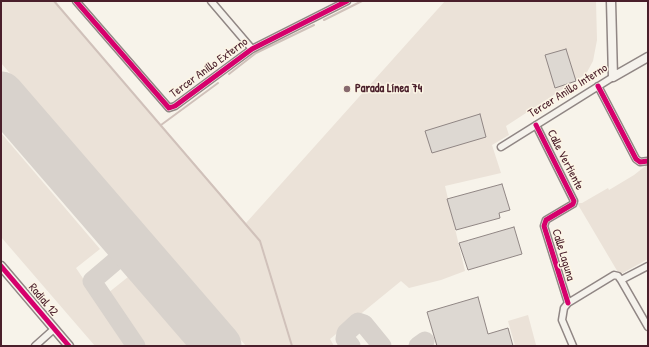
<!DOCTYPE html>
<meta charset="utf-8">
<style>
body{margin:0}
#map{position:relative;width:649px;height:347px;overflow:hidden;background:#f7f3ea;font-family:"Patrick Hand",sans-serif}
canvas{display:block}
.frame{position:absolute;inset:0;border:2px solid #4a1f2b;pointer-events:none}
</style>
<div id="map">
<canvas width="649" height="347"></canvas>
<div class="frame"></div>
</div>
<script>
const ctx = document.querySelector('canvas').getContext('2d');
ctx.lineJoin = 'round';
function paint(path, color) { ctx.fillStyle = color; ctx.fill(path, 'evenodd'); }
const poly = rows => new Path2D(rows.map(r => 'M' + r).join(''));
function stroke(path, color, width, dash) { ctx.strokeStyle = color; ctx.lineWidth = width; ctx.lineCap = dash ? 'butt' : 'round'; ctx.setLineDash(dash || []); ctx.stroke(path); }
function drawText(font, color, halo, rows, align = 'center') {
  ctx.font = font + ' "Patrick Hand",sans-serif'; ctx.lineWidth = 3; ctx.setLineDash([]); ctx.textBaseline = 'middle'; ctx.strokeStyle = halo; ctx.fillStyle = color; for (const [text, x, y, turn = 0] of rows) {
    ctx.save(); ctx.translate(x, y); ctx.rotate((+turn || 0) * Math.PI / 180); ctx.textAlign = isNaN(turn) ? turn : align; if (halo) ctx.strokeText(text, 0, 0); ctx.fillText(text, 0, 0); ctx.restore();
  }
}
const green = poly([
 [1,1,54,1,246,223,445,1,596,1,597,40,593,61,586,74,506,126,509,135,492,145,501,173,445,186,465,271,441,280,409,288,401,281,330,339,334,346,246,346,1,63],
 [1,133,100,249,76,268,129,346,95,346,1,237],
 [648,164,648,259,621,274,619,274,577,203,582,203,608,188,609,190,634,175],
 [128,277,190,346,144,346,108,293],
 [528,315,536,345,515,346,508,321]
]);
const stream = poly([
 [54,1,260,241,292,346],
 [324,20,362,1],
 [229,74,256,53,314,25],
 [161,125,218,83]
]);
const taxiway = poly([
 [132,247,92,281,136,346],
 [351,346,345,339,346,333,358,322,364,324,382,346],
 [418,346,425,341]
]);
const runway = poly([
 [1,95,218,346]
]);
const building = poly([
 [566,49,576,81,555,88,545,55,566,49],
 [480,114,486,137,432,153,425,131,480,114],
 [502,184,510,210,499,213,500,218,456,230,447,199,502,184],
 [514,227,522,254,468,270,459,243,514,227],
 [478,297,488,334,508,328,513,346,437,346,427,312,478,297]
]);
const minor = poly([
 [76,1,169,108,175,106,252,49,347,1],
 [211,1,252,49],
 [598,86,636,159,640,162,648,161],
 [536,125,574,201,573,204,546,220,544,226,568,303],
 [501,147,613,77],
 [621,280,648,266],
 [35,346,54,329],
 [573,346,562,320,564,308,568,303,614,275,618,276,621,280,648,327]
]);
const tertiary = poly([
 [611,1,613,77,648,57],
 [1,266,69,346]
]);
const cycleway = poly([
 [76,1,169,108,175,106,252,49,347,1],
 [598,86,636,159,640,162,648,161],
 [536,125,574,201,573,204,546,220,544,226,568,303],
 [1,266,69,346]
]);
const markers = [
 [347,89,4,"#87696e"]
];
const streetNames = [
 ["Tercer Anillo Externo",209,68,-36],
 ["Tercer Anillo Interno",568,91,-32],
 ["Calle Vertiente",565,160,63],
 ["Calle Laguna",563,255,73],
 ["Radial 12",43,300,50]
];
const poiNames = [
 ["Parada Línea 74",355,89]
];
paint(green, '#ebe2d8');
stroke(stream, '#d0c1ba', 2);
stroke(taxiway, '#d8d2cc', 19);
stroke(runway, '#d8d2cc', 47);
paint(building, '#ddd8d2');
stroke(building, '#908684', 1);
stroke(minor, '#908684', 9);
stroke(tertiary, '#908684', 11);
stroke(minor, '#f5f2ec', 6);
stroke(tertiary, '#f5f2ec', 8);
stroke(cycleway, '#d6006c', 5);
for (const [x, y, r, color] of markers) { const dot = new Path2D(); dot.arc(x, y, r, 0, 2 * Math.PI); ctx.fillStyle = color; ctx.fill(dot); stroke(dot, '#fcf5e5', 1.5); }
drawText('12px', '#4a1f2b', '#fcf5e5', streetNames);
drawText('bold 12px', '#4a1f2b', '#fcf5e5', poiNames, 'left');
</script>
